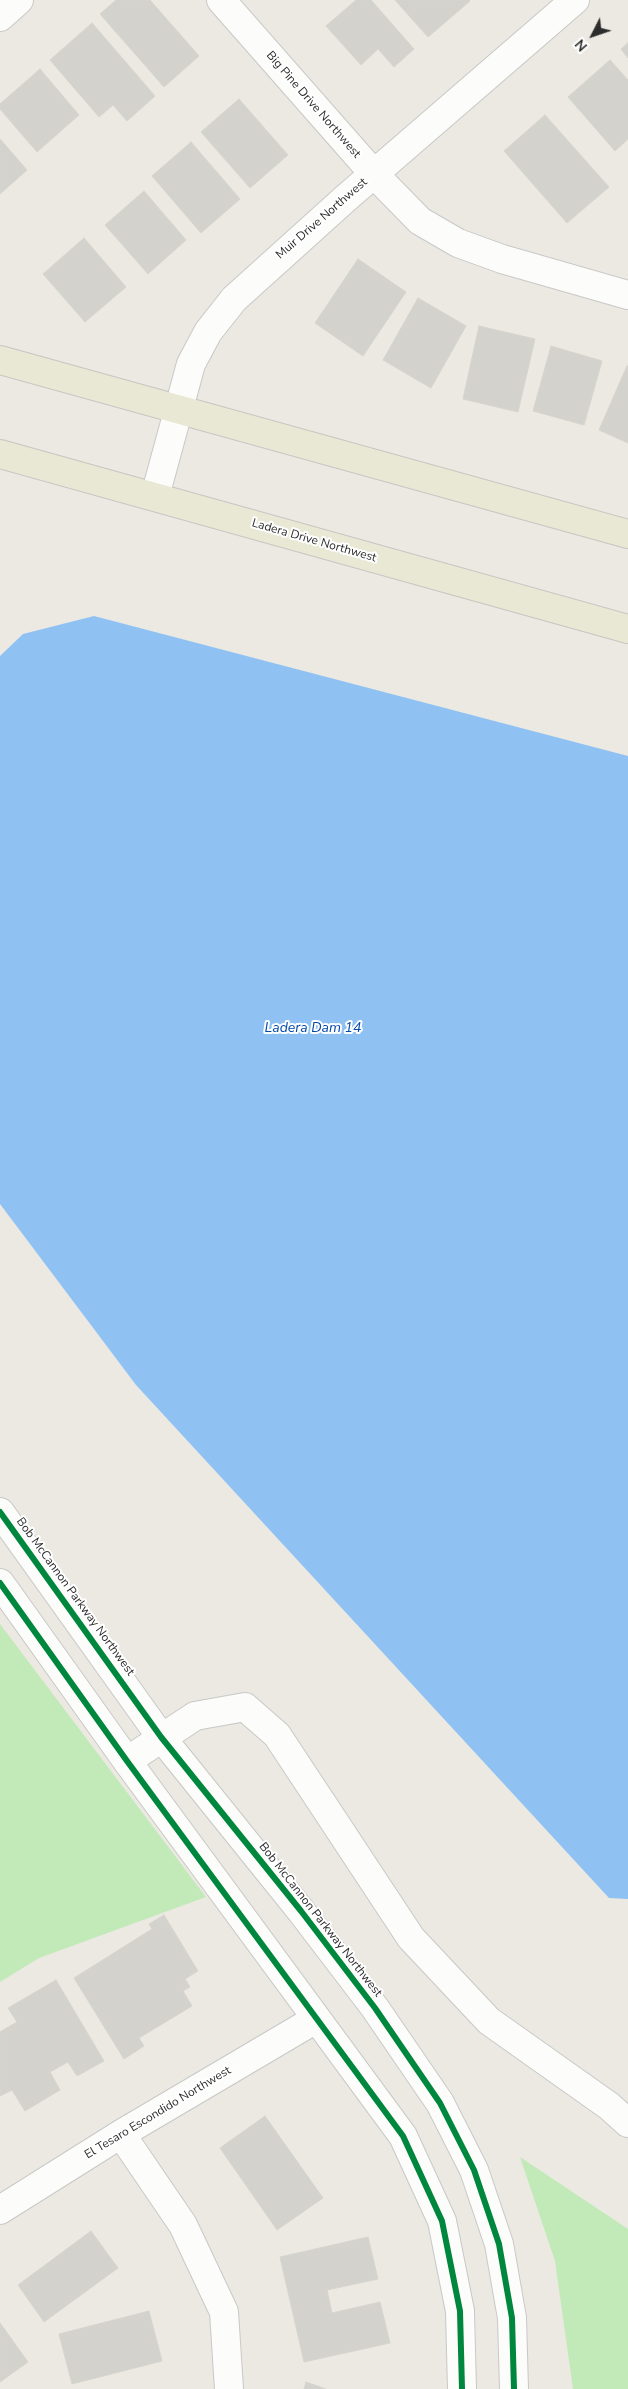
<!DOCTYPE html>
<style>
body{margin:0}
#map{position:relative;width:628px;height:2389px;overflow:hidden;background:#ebe9e2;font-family:"Nunito Sans",sans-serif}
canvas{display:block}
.north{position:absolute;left:568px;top:10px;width:50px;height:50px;-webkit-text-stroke:4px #fff;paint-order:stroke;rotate:229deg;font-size:14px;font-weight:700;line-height:20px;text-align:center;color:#2c2c2c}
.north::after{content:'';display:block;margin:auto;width:18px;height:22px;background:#2c2c2c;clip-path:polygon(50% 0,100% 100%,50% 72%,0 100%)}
</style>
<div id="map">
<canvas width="628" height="2389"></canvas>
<div class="north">N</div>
</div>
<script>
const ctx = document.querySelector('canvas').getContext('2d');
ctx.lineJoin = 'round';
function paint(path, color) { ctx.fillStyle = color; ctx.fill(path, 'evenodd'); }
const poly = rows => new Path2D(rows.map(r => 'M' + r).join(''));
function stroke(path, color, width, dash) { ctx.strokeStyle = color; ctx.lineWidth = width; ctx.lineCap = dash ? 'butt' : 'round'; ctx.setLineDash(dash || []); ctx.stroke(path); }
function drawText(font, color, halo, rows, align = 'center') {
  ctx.font = font + ' "Nunito Sans",sans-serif'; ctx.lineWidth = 4; ctx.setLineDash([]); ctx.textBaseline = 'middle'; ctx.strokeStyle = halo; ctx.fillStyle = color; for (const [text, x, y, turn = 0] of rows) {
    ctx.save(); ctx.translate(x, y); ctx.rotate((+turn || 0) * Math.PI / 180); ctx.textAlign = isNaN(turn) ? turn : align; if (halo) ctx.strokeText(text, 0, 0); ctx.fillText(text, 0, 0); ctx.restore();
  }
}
const green = poly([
 [0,1624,206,1897,39,1958,0,1982],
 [520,2157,628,2229,628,2389,573,2389,555,2261]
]);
const water = poly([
 [94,616,628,756,628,1899,609,1898,136,1385,0,1204,0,656,23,634]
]);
const building = poly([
 [116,0,150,0,199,56,164,87,100,14,116,0],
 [356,0,371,0,414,49,394,67,378,49,361,65,326,26,356,0],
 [395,0,469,0,470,1,428,37,395,0],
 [92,23,155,96,127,121,113,105,99,117,50,60,92,23],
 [628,43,628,58,621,49,628,43],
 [610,60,628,80,628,139,615,151,568,97,610,60],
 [40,69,79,115,37,152,0,109,0,104,40,69],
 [239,99,288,155,250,188,201,132,239,99],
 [545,115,609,187,567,223,504,151,545,115],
 [0,139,27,170,0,194,0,139],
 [191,142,240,199,201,233,152,176,191,142],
 [144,191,186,240,148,274,105,225,144,191],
 [84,238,126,287,85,322,43,274,84,238],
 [358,259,406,292,363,356,315,323,358,259],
 [418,298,466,326,431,388,383,360,418,298],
 [479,326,535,339,518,412,463,399,479,326],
 [551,346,602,361,584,425,533,411,551,346],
 [627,366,628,366,628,443,599,430,627,366],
 [164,1915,198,1971,185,1979,190,1987,183,1991,192,2006,139,2038,144,2046,124,2059,74,1978,152,1929,149,1924,164,1915],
 [56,1980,104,2061,77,2076,68,2062,50,2072,60,2090,25,2111,12,2090,0,2096,0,2032,17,2022,8,2008,56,1980],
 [265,2116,323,2198,277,2230,220,2148,265,2116],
 [91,2231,118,2268,44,2322,18,2285,91,2231],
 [368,2237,378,2279,327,2290,332,2313,380,2302,390,2343,304,2362,280,2257,368,2237],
 [149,2311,162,2361,72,2384,59,2334,149,2311],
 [0,2323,28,2362,0,2382,0,2323],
 [306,2382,326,2389,304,2389,306,2382]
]);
const minor = poly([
 [221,0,374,174,420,221,458,243,502,259,628,295],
 [0,17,19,0],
 [155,496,191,364,208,332,234,299,346,198,575,0],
 [0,1512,161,1737,301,1911,375,2008,440,2103,474,2170,499,2244,512,2318,514,2389],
 [0,1583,127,1761,403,2136,442,2221,460,2311,462,2389],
 [127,1761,195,1716,245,1707,277,1735,411,1938,489,2021,609,2106,628,2123],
 [121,2134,183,2225,224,2312,229,2389],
 [0,2210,121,2134,316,2019]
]);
const major = poly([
 [0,360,628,534],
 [0,454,628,629]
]);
const cycleway = poly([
 [0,1512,161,1737,301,1911,375,2008,440,2103,474,2170,499,2244,512,2318,514,2389],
 [0,1583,127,1761,403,2136,442,2221,460,2311,462,2389]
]);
const streetNames = [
 ["Big Pine Drive Northwest",313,105,49],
 ["Muir Drive Northwest",322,219,-41],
 ["Ladera Drive Northwest",314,541,16],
 ["Bob McCannon Parkway Northwest",75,1597,54],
 ["Bob McCannon Parkway Northwest",320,1920,52],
 ["El Tesaro Escondido Northwest",158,2113,-31]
];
const waterNames = [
 ["Ladera Dam 14",313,1029]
];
paint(green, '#c1eab8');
paint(water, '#8fc2f3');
paint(building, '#d4d2cd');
stroke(building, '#d6d4ce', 1);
stroke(minor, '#c8c8c7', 30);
stroke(major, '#c6c5c2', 30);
stroke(minor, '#fcfcfb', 28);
stroke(major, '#e8e8d4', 28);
stroke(cycleway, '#00873e', 6);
drawText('12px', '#2c2c2c', '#fff', streetNames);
drawText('italic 14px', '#0149ab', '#fff', waterNames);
</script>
